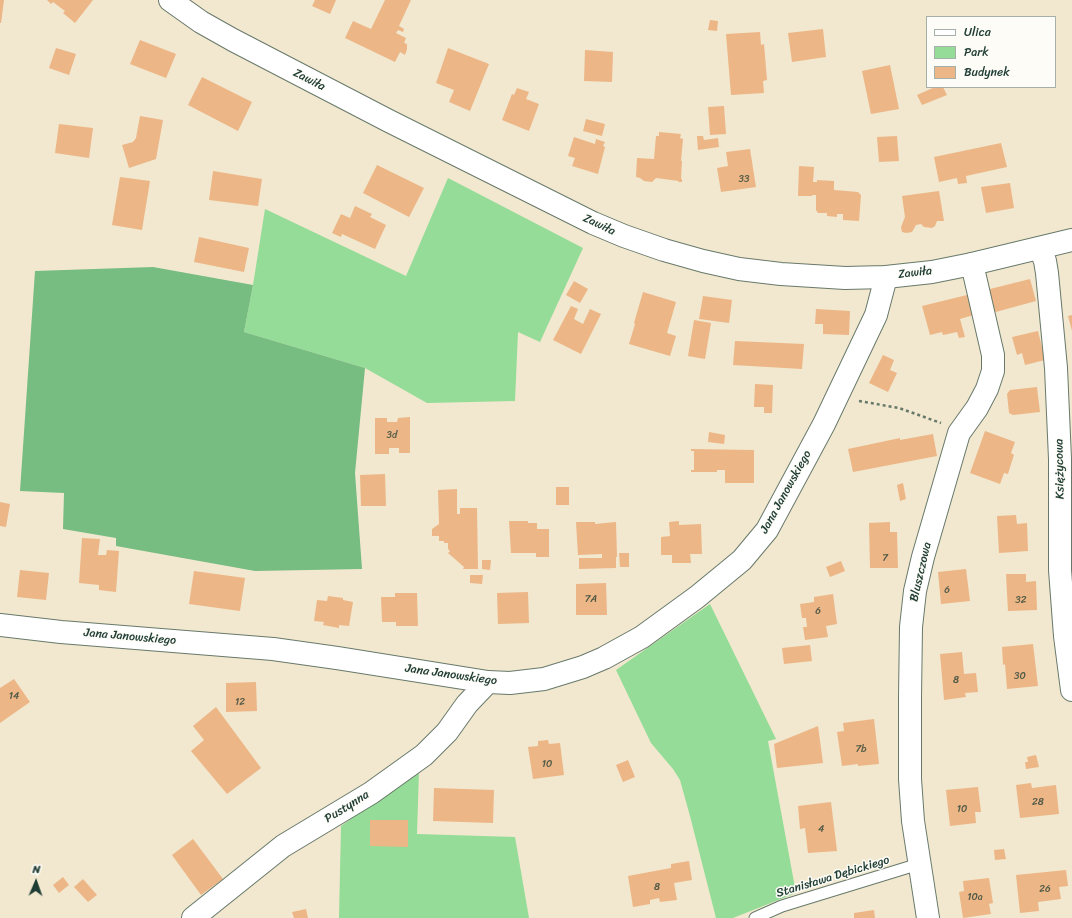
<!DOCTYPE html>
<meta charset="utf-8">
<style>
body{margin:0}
#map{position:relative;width:1072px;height:918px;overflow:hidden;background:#f1e8cf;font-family:Sriracha,sans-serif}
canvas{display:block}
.legend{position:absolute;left:926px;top:16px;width:130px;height:72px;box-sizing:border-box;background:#fdfcf7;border:1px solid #a4b0a9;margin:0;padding:5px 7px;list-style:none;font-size:12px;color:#1f3d34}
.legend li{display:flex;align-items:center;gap:8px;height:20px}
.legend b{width:20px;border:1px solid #a4b0a9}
.north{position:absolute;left:16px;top:862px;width:40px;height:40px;-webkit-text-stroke:3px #fdfcf7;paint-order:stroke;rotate:2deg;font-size:11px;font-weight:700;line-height:16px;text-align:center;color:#1f3d34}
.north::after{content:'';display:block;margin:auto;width:14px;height:18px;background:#1f3d34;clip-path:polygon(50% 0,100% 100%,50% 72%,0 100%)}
</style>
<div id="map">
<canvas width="1072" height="918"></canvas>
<ul class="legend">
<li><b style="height:5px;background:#fff"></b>Ulica</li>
<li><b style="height:11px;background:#94dc97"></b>Park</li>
<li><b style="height:11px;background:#edb686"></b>Budynek</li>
</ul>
<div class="north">N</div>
</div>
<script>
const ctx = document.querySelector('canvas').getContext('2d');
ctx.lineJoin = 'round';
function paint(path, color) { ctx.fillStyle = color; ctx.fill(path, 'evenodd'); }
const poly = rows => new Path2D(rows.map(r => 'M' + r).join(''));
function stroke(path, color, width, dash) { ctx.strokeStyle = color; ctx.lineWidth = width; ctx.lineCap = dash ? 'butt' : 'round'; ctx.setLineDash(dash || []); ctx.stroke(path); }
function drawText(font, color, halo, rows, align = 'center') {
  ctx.font = font + ' Sriracha,sans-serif'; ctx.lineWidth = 3; ctx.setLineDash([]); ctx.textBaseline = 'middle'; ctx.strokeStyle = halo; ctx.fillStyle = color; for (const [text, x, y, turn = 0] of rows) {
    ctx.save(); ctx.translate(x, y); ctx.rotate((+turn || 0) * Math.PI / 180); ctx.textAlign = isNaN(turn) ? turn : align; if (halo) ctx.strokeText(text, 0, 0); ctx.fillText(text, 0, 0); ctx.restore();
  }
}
const green = poly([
 [448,178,583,248,540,342,518,332,515,401,427,403,365,368,244,332,253,285,265,209,406,276],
 [710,604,776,739,768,741,796,893,733,918,716,918,690,816,680,780,673,769,651,743,616,670],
 [419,770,417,834,515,837,529,918,339,918,341,826]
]);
const forest = poly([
 [153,267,253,285,244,332,365,368,355,473,362,569,255,571,116,546,116,538,63,529,64,493,20,491,35,271]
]);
const building = poly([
 [0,0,4,0,1,23,0,23],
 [47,0,93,0,75,23,63,13,65,11,53,2,51,4],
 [315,0,336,0,330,14,312,6],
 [385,0,411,0,399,26,404,29,403,32,398,30,396,33,406,38,404,43,407,44,407,49,405,55,400,52,395,62,345,38,353,21,371,29],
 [710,20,718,21,717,31,708,30],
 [823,29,826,57,792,62,788,33],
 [760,32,761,45,764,44,767,80,763,81,764,93,731,95,726,34],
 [140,40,176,54,166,78,130,64],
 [56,48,76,54,69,75,49,68],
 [448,48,489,64,470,111,449,102,454,90,436,83],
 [585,50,613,52,612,82,584,81],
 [890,65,899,109,871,114,862,71],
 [202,77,252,102,238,131,188,105],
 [935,87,943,87,947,95,922,105,917,95],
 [517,88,529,92,526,99,539,104,529,131,502,120,512,94,514,95],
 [724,106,726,134,710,135,708,107],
 [140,116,163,120,156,159,129,168,122,145,133,142,136,138],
 [586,119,605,124,602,136,583,131],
 [59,124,93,128,89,158,55,153],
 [659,132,681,134,680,138,683,139,681,161,682,161,681,179,682,179,682,182,678,182,679,181,656,178,652,182,644,181,640,178,636,177,637,158,654,159,656,136,659,136],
 [697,136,703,136,704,140,718,138,719,147,698,150],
 [897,136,899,161,879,162,877,137],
 [574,137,595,144,596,139,605,142,603,146,605,147,598,174,572,166,575,158,568,156],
 [1001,143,1007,167,966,176,967,183,958,184,957,178,939,182,934,157],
 [750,149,756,187,721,192,717,168,728,166,726,152],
 [377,165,424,188,409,217,363,193],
 [799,166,814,167,813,182,817,182,817,180,834,181,834,190,858,192,861,195,859,221,843,220,843,214,837,214,837,217,827,216,827,213,818,213,816,210,816,195,812,195,812,196,798,196],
 [213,171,262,179,258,206,209,200],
 [120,177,150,181,142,230,112,225],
 [1010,183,1014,208,986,213,981,187],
 [939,191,944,221,937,221,935,226,932,228,924,227,921,224,916,225,912,232,906,233,902,232,901,227,905,217,902,196],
 [355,206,372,214,370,217,386,225,375,249,342,234,341,237,332,233,341,214,350,218],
 [199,237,249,248,244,272,194,262],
 [1030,279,1036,301,992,313,986,290],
 [574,281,588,289,580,303,566,295],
 [643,292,676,302,667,333,676,336,670,356,629,344,635,324,634,323],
 [971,294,977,314,960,319,965,337,959,338,957,332,943,335,942,332,930,335,922,306],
 [703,296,732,300,729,323,699,319],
 [571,306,578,309,574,319,583,324,590,309,601,314,581,354,553,340],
 [816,309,850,311,849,335,823,334,823,324,815,324],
 [1072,315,1072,331,1068,316],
 [694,320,711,323,705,359,688,356],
 [1038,331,1045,360,1025,365,1022,353,1017,355,1012,337],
 [735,341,804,344,802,369,733,365],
 [883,355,894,360,890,370,897,373,888,392,869,383],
 [755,384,773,385,772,413,764,413,764,407,754,407],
 [1037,387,1040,412,1013,415,1009,413,1007,394,1010,390],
 [410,417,410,453,399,453,399,448,389,448,389,454,375,454,375,418,387,418,387,422,397,422,398,418],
 [985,431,1015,442,1011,453,1014,455,1011,464,1008,474,1004,473,1000,484,970,473],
 [709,432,725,435,724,444,708,442],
 [933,434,937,456,853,472,848,449,900,438,900,440],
 [691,449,754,450,754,483,725,483,725,470,717,470,717,472,691,472,691,470,694,470,694,451,691,451],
 [385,474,386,506,361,506,360,475],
 [903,483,906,499,900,501,897,485],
 [556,487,569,487,569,505,556,505],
 [457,489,457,514,460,514,460,508,477,508,478,569,463,569,464,567,448,553,450,551,448,549,448,543,444,543,444,541,439,541,439,536,432,536,432,529,439,524,438,490],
 [0,502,10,504,6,527,0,526],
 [1016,515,1017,524,1027,523,1028,551,999,553,997,516],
 [509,521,528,521,528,523,537,523,537,529,549,529,549,557,536,557,536,553,511,553],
 [679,521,679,525,701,524,702,554,690,554,691,563,672,563,672,555,661,555,661,537,670,536,669,522],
 [576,522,595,522,595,524,616,522,617,557,616,557,616,568,579,569,579,558,602,558,602,554,578,555],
 [890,522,890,532,897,532,898,568,870,568,869,523],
 [82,538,100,539,98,555,106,555,107,550,119,551,116,592,99,590,99,585,79,583],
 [619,553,629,553,629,567,620,567],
 [482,560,491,560,490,570,482,569],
 [841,561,845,571,830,577,826,567],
 [966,569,970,601,941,604,938,572],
 [20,570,49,573,46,600,17,597],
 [194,571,245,578,240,611,189,604],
 [1006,574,1026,574,1026,582,1036,581,1037,610,1008,611],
 [470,575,483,575,482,584,470,583],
 [606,583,607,615,576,615,576,584],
 [528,592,529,623,498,624,497,593],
 [395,593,417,593,418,626,396,626,396,622,382,622,381,597,395,597],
 [833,594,837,624,826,626,828,637,805,640,803,627,807,627,806,618,802,618,800,604,814,602,814,597],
 [328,596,343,598,343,600,353,602,349,626,339,625,339,628,323,625,324,622,314,621,317,600,327,601],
 [1033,644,1038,686,1007,689,1005,664,1003,665,1002,647],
 [810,645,812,661,784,664,782,648],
 [962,652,964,674,976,673,978,692,965,693,966,697,944,700,940,654],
 [14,679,30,702,0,723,0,688],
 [256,682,257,711,226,712,226,683],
 [216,707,261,768,227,794,191,751,204,740,193,726],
 [874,719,879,764,858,766,858,764,842,766,837,732,844,731,843,723],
 [818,726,823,763,777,768,774,744],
 [548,740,549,744,560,743,564,775,533,779,528,747,538,746,538,741],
 [1036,755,1039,767,1026,769,1025,762,1028,762,1027,757],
 [628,760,635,777,623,782,616,765],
 [1031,783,1032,788,1056,785,1059,814,1020,818,1016,785],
 [978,787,981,812,975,812,976,823,950,826,946,790],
 [434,788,494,790,493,823,433,821],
 [831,802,837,851,808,853,805,828,800,829,798,806],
 [370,820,408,820,408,847,370,846],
 [193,839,223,879,201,895,172,855],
 [1004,849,1006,859,995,860,994,850],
 [689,861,692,880,674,883,677,900,660,902,659,898,650,900,650,904,633,907,628,876,671,868,671,864],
 [1066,870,1068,886,1059,887,1061,899,1038,902,1039,911,1020,913,1016,875],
 [63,877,69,885,59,893,53,885],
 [989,878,993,903,989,904,991,914,963,918,959,892,964,891,963,881],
 [83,879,97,895,88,902,74,887],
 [306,909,308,918,294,918,292,912],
 [874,910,875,918,854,918,854,913]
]);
const path = poly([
 [859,401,899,408,941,423]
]);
const service = poly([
 [755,918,782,906,919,864]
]);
const minor = poly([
 [1040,248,1045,261,1047,273,1056,368,1060,459,1060,570,1065,636,1072,690],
 [0,625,61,632,273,649,337,658,488,682,510,683,544,679,583,667,604,658,642,637,697,597,742,560,767,530,824,424,876,315,886,277],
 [193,918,283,846,371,793,424,755,447,732,467,704,488,682],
 [928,918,913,821,910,779,910,697,911,627,915,591,923,557,959,433,977,408,987,389,993,371,993,355,972,264]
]);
const tertiary = poly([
 [170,0,201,22,233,40,389,121,593,223,624,236,664,250,703,261,739,269,781,274,845,278,886,277,932,272,972,264,1072,240]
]);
const numberNames = [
 ["33",744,179],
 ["3d",392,435],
 ["7",885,558],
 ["6",947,590],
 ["7A",591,599],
 ["32",1021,600],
 ["6",818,611],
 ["30",1020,676],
 ["8",956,680],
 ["14",14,696],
 ["12",240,702],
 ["7b",861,749],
 ["10",547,764],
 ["28",1038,802],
 ["10",962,809],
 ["4",821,829],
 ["8",657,887],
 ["26",1045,889],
 ["10a",975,897]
];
const streetNames = [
 ["Zawiła",309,80,27],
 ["Zawiła",599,225,25],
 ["Zawiła",915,273,-7],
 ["Księżycowa",1060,469,-91],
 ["Jana Janowskiego",786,492,-61],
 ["Bluszczowa",921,572,-77],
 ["Jana Janowskiego",130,637,5],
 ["Jana Janowskiego",451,675,8],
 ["Pustynna",347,807,-32],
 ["Stanisława Dębickiego",833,877,-17]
];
paint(green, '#94dc97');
paint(forest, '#77bc80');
paint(building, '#edb686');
stroke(service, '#68796a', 13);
stroke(minor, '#68796a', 24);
stroke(tertiary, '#68796a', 24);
stroke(path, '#68796a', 2.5, [3, 3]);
stroke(service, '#fff', 11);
stroke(minor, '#fff', 22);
stroke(tertiary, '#fff', 22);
drawText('10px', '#525b48', null, numberNames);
drawText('12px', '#1f3d34', '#fdfcf7', streetNames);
</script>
